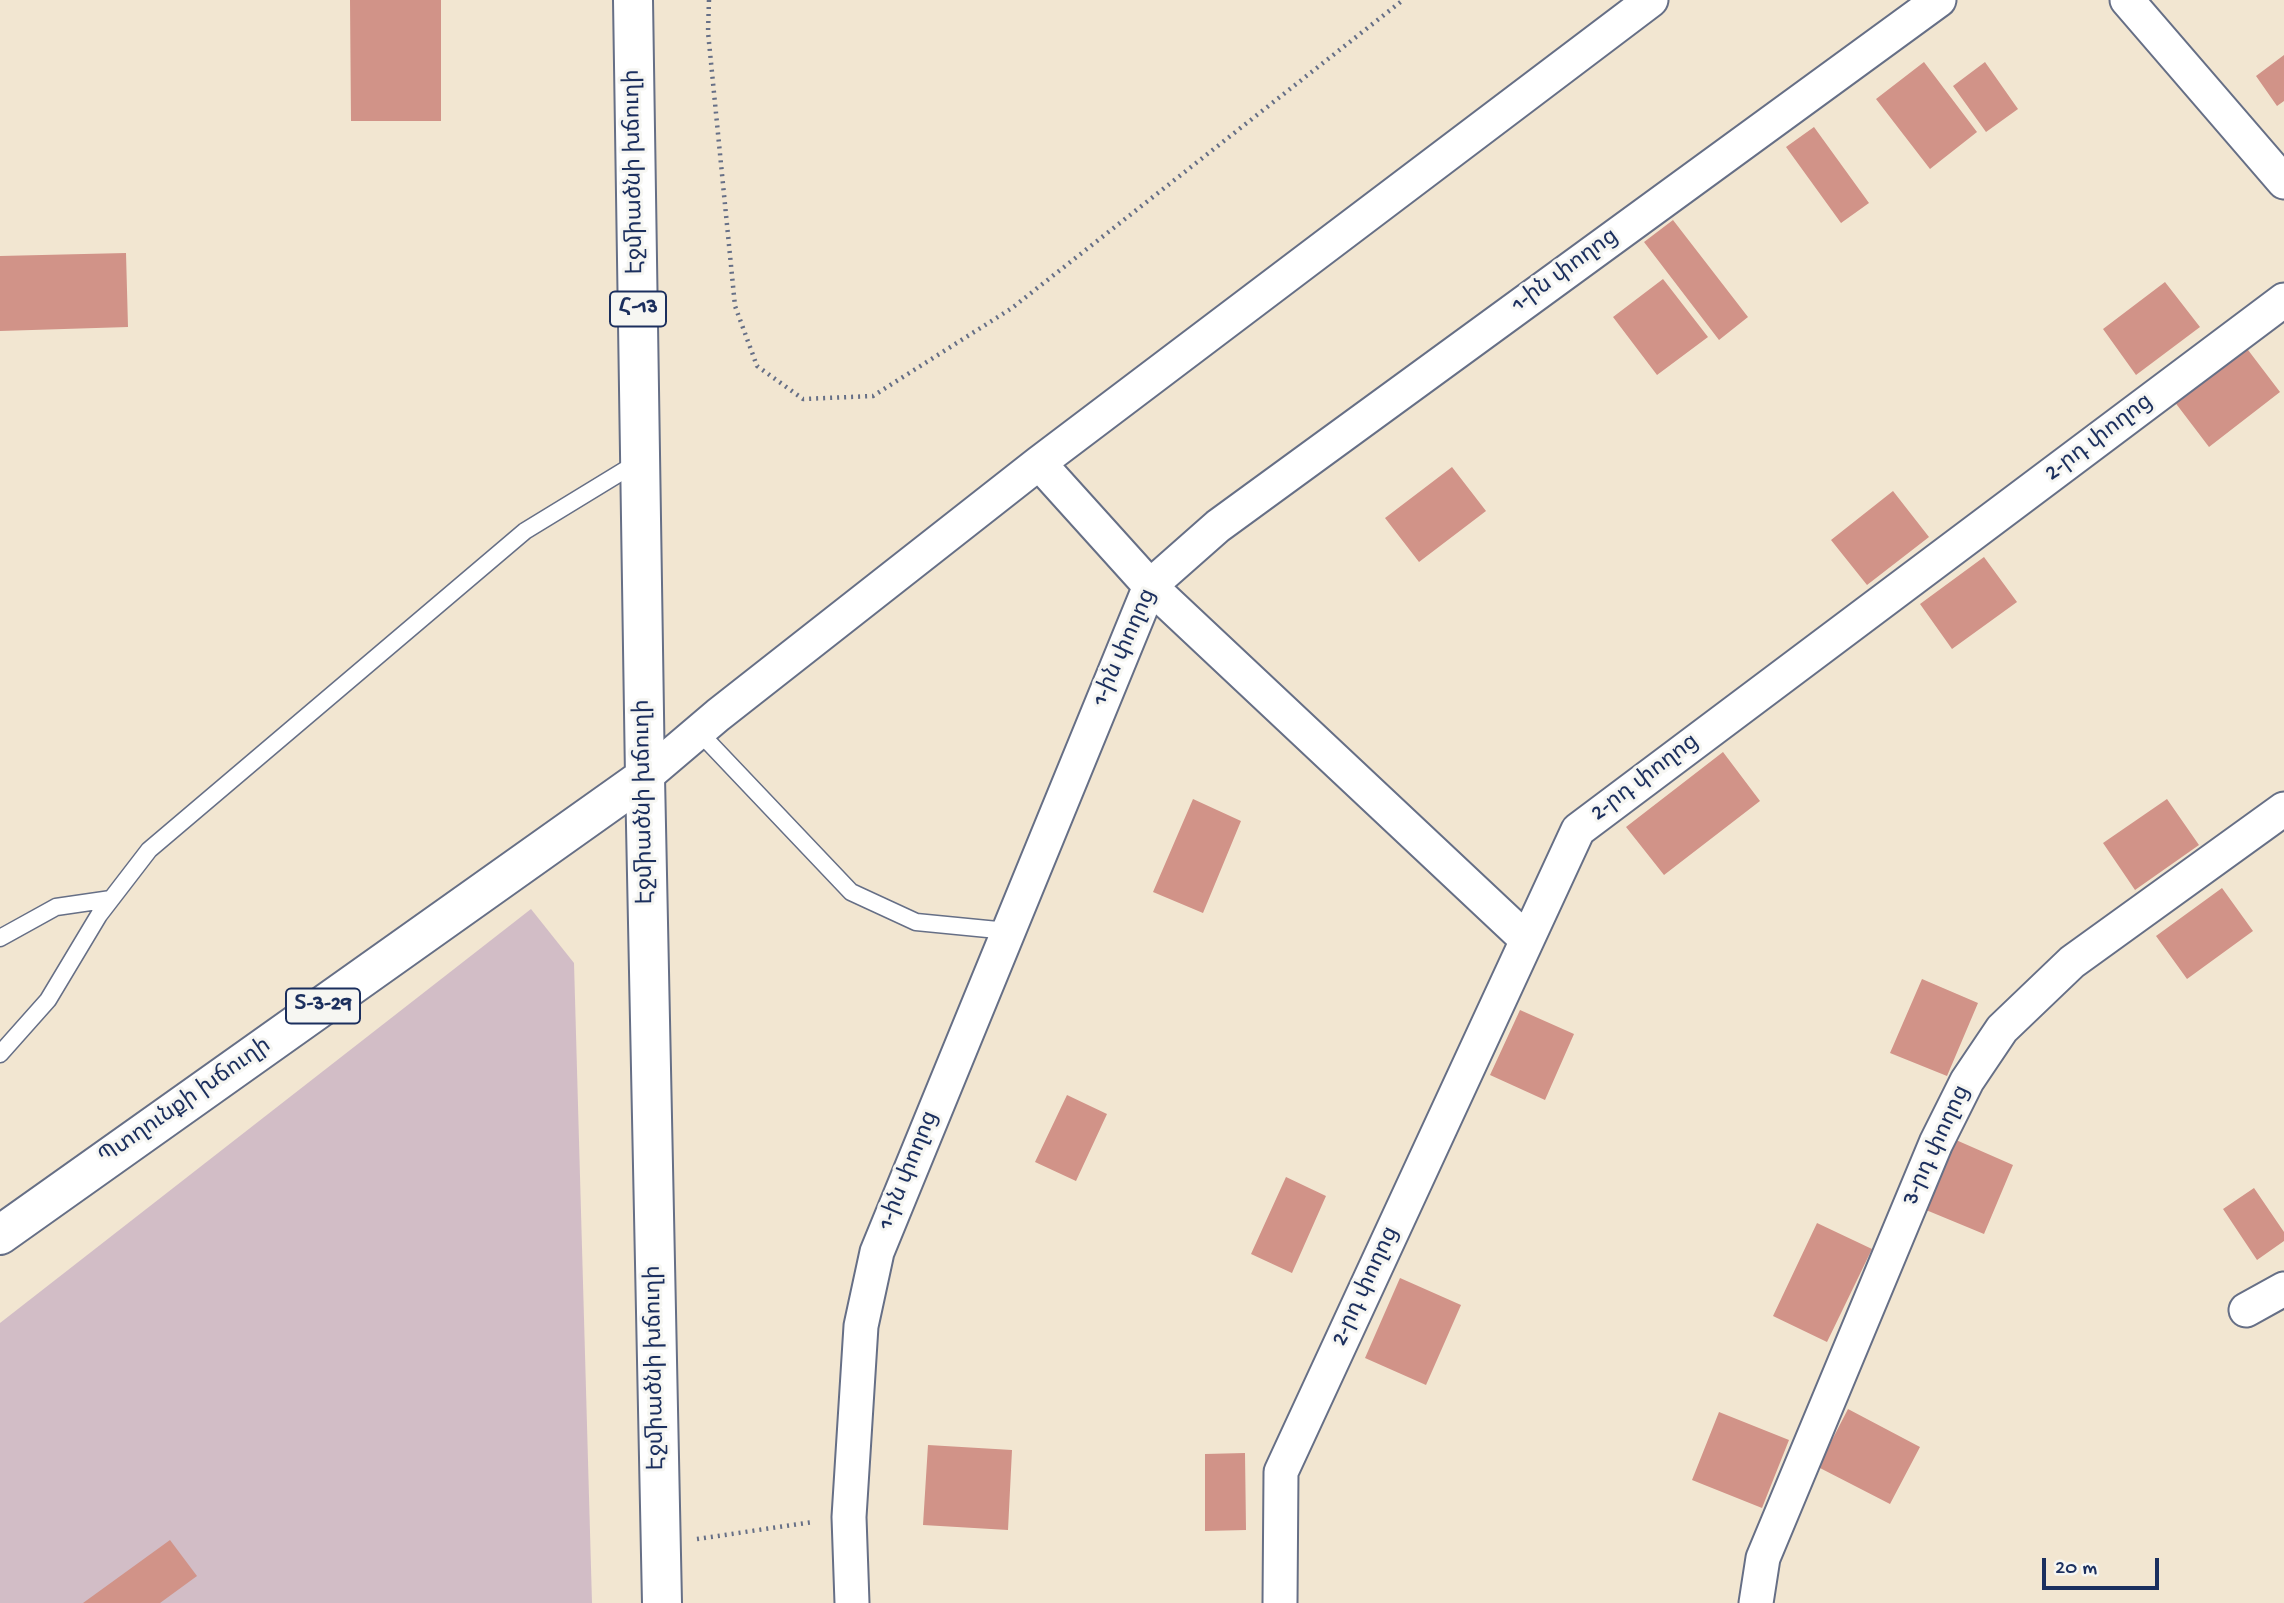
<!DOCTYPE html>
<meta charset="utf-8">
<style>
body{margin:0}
#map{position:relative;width:2284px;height:1603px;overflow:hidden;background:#f2e6d1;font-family:"Gochi Hand",sans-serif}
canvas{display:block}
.scale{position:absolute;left:2042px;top:1558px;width:117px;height:32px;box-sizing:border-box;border:4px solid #1b2f5e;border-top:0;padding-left:9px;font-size:21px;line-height:24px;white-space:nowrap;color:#1b2f5e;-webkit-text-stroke:5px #f6f6f2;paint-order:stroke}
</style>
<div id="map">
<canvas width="2284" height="1603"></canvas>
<div class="scale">20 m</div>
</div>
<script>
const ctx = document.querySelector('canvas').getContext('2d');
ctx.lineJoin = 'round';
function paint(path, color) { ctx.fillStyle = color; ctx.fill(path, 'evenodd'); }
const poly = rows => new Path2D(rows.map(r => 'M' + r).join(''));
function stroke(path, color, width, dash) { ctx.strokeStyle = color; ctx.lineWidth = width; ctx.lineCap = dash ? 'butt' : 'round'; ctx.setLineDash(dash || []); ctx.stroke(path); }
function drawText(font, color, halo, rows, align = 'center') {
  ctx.font = font + ' "Gochi Hand","Noto Sans Armenian",sans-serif'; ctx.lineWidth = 6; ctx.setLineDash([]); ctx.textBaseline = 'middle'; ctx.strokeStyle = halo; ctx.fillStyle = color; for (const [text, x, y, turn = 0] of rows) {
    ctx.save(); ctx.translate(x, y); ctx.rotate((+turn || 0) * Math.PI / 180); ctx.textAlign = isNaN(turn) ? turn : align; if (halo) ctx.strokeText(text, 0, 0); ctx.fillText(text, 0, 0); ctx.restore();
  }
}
const industrial = poly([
 [531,909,574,963,592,1603,0,1603,0,1323]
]);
const building = poly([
 [350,0,441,0,441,121,351,121],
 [2284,55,2284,101,2277,106,2256,76],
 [1924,62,1977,132,1930,169,1876,99],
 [1985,62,2018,109,1986,132,1953,86],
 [1814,127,1869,203,1841,223,1786,147],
 [1673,220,1748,317,1719,340,1644,242],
 [126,253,128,327,0,331,0,256],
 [1663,279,1708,337,1657,375,1613,317],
 [2165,282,2200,327,2136,375,2103,329],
 [2245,346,2280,392,2209,447,2174,401],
 [1452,467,1486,511,1419,562,1385,518],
 [1893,491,1929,537,1867,585,1831,540],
 [1984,557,2017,602,1952,649,1920,604],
 [1723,752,1760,801,1664,875,1626,827],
 [1193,799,1241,821,1203,913,1153,892],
 [2167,799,2199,845,2135,890,2103,843],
 [2222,888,2253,931,2187,979,2156,936],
 [1922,979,1978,1003,1947,1076,1890,1053],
 [1520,1010,1574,1034,1545,1100,1490,1075],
 [1067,1095,1107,1114,1076,1181,1035,1162],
 [1956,1140,2013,1165,1984,1234,1926,1210],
 [1286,1177,1326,1196,1292,1273,1251,1254],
 [2254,1188,2284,1232,2284,1241,2257,1260,2223,1209],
 [1817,1223,1872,1249,1827,1342,1773,1316],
 [1400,1278,1461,1305,1426,1385,1365,1358],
 [1848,1409,1920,1447,1890,1504,1818,1467],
 [1719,1412,1789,1440,1762,1508,1692,1480],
 [928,1445,1012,1450,1008,1530,923,1525],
 [1245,1453,1246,1530,1205,1531,1205,1454],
 [170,1540,197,1576,160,1603,83,1603]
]);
const path = poly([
 [709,0,708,32,735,306,757,366,803,399,873,396,1012,308,1403,0],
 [697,1539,813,1522]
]);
const lane = poly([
 [699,732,851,892,916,922,1008,931],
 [0,938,56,907,111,899],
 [0,1054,48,1000,99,915,149,850,525,531,638,462]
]);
const street = poly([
 [2127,0,2284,182],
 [1039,463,1150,586,1527,940],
 [645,777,718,715,1039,463,1651,0],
 [2246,1310,2284,1289],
 [852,1603,849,1517,861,1326,877,1252,1150,586,1218,526,1939,0],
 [1280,1603,1281,1472,1578,830,2284,300],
 [1756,1603,1763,1558,1936,1143,1967,1081,2002,1029,2072,962,2284,809]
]);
const secondary = poly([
 [645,777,662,1603]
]);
const primary = poly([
 [0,1235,645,777,633,0]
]);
const shields = [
 [638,309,56],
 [323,1006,74]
];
const shieldNames = [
 ["Հ-13",638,309],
 ["Տ-3-29",323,1006]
];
const streetNames = [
 ["Էջմիածնի խճուղի",636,172,-91],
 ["1-ին փողոց",1566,272,-36],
 ["2-րդ փողոց",2100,439,-37],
 ["1-ին փողոց",1126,648,-66],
 ["2-րդ փողոց",1646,779,-37],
 ["Էջմիածնի խճուղի",646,802,-91],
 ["Պտղունքի խճուղի",186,1103,-35],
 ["3-րդ փողոց",1938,1146,-65],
 ["1-ին փողոց",910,1171,-68],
 ["2-րդ փողոց",1367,1287,-65],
 ["Էջմիածնի խճուղի",657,1368,-91]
];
paint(industrial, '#d2bdc6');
paint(building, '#d19388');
stroke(lane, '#666f86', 19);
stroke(street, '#666f86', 37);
stroke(secondary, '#666f86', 42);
stroke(primary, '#666f86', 42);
stroke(path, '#666f86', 4.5, [2, 5]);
stroke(lane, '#fff', 16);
stroke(street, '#fff', 33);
stroke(secondary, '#fff', 38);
stroke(primary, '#fff', 38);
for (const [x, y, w] of shields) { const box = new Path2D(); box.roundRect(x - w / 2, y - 17.5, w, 35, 5); ctx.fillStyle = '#f6f6f2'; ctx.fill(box); stroke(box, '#1b2f5e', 2); }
drawText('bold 21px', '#1b2f5e', null, shieldNames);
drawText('23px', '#1b2f5e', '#f6f6f2', streetNames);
</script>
